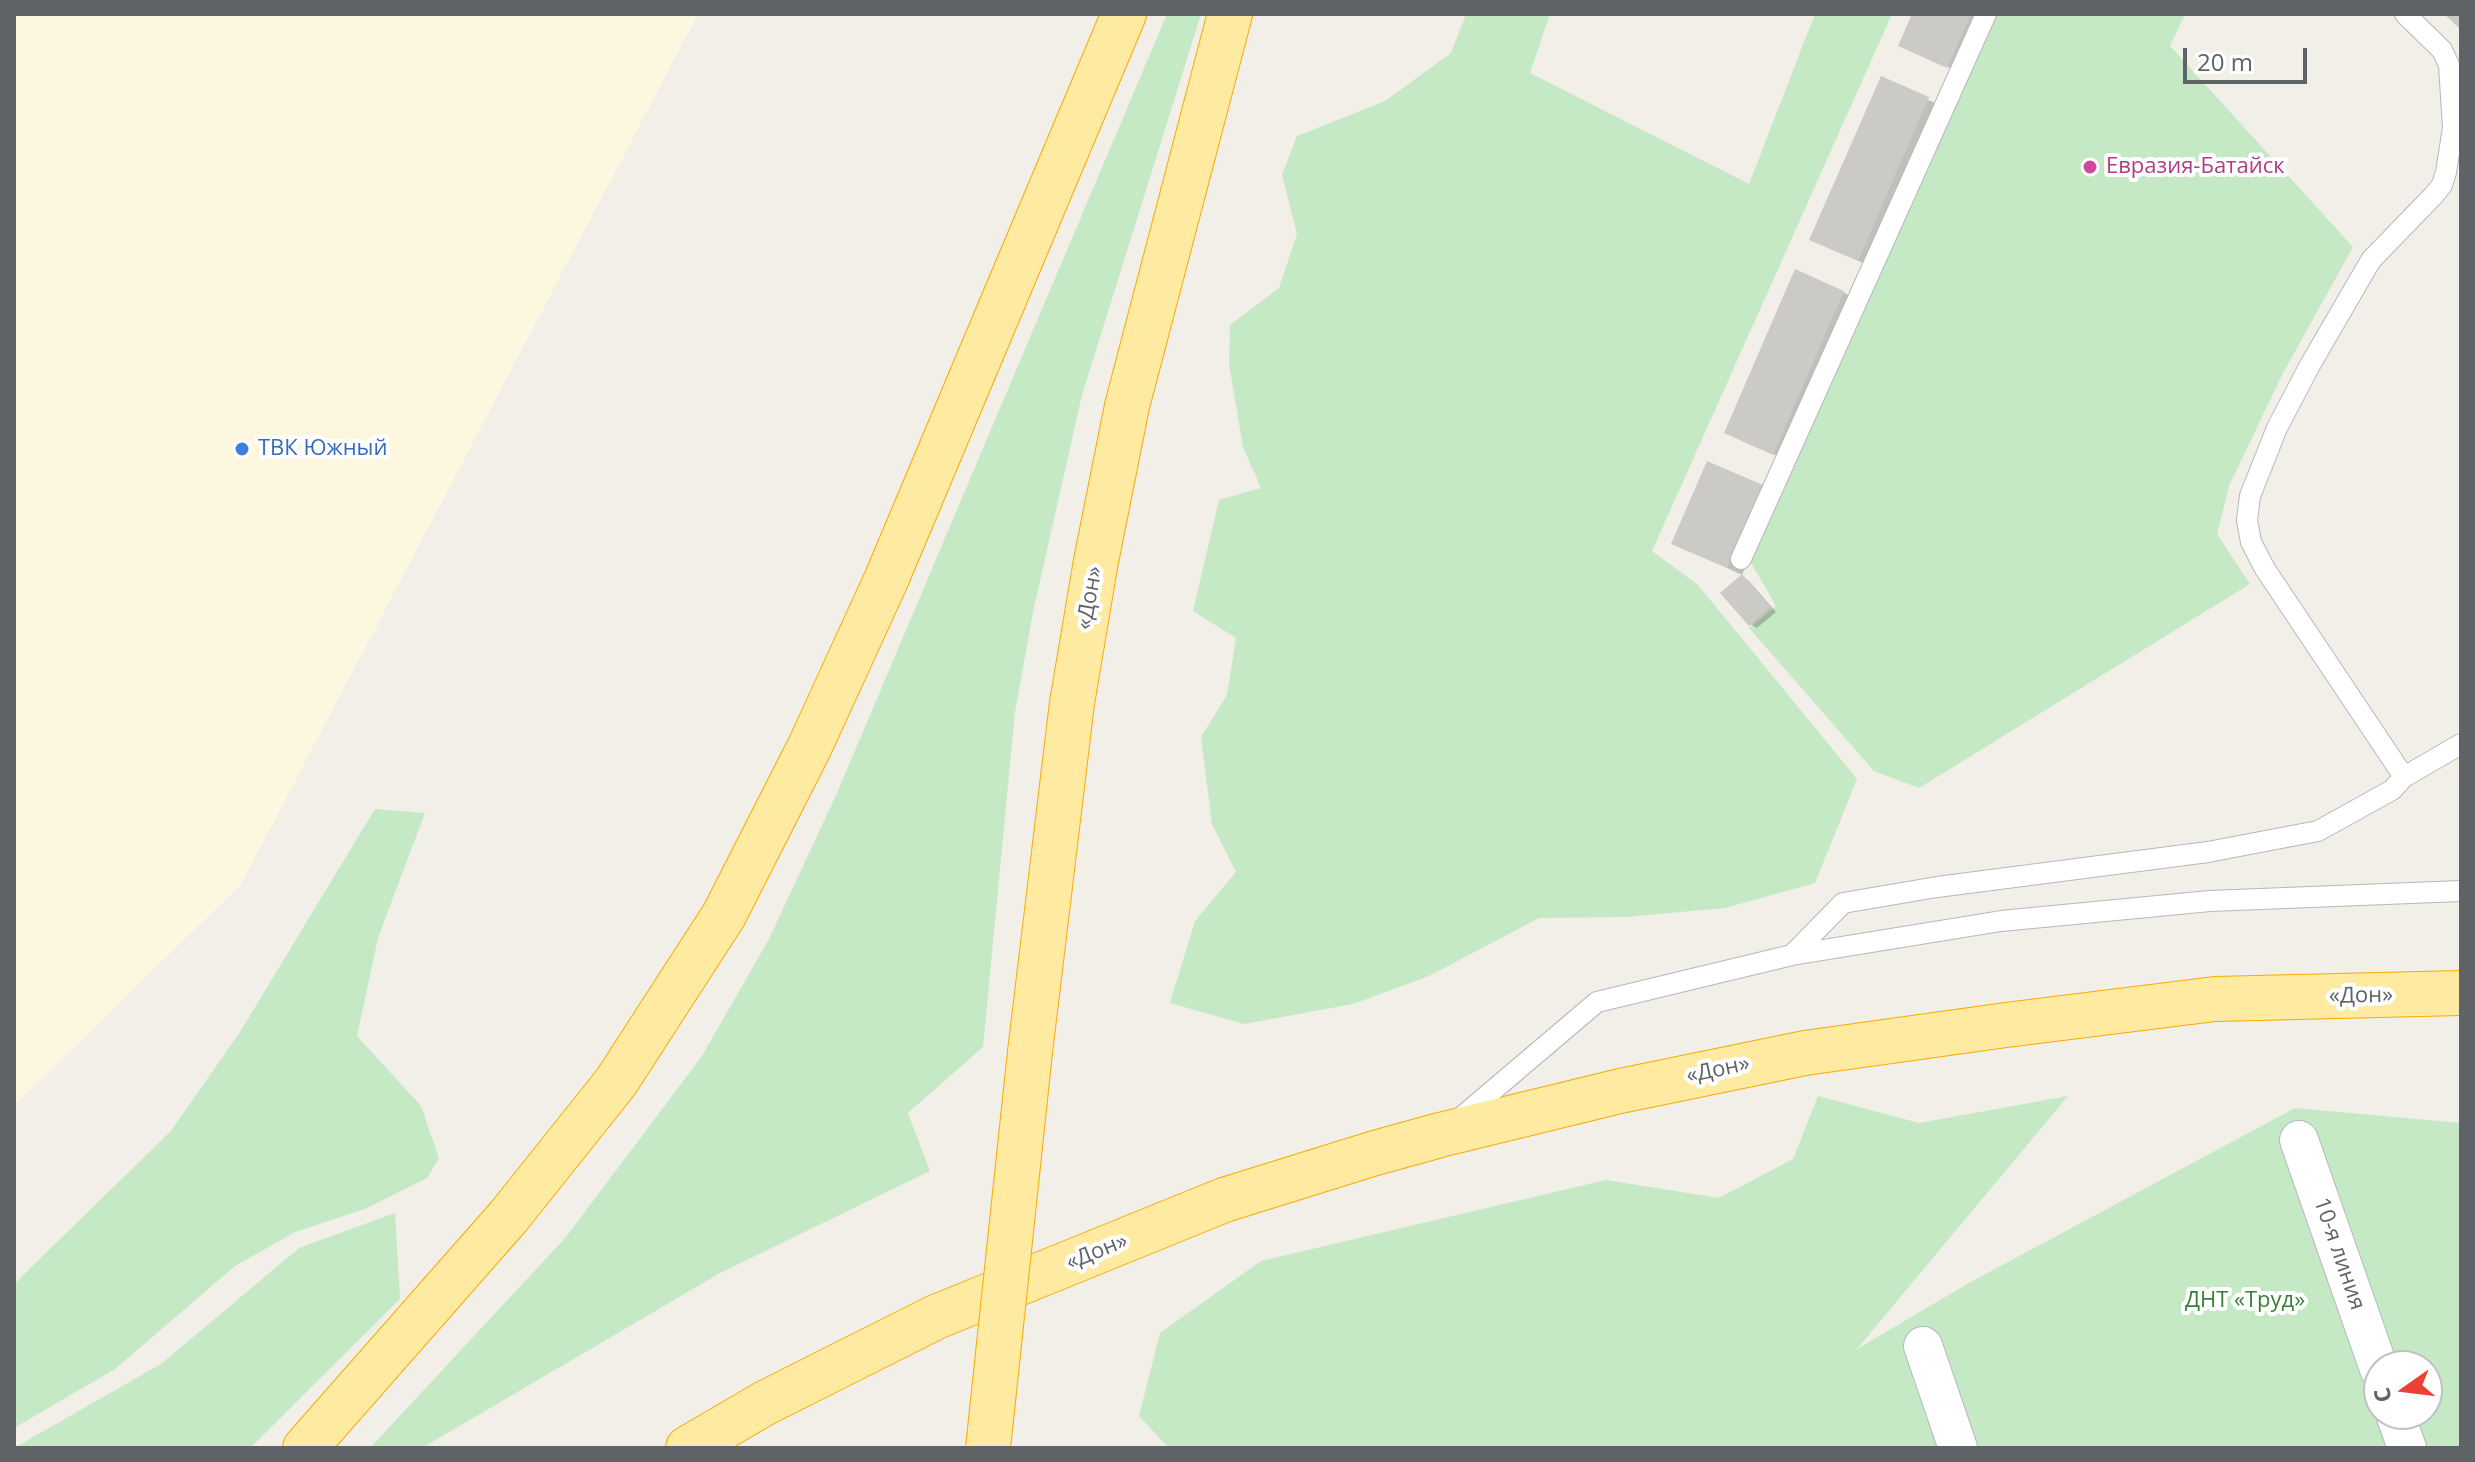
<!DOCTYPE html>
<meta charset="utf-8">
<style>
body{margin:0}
#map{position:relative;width:2475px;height:1462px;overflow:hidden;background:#f1efe8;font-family:"Open Sans",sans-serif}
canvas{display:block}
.frame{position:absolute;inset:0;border:16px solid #5f6368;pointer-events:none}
.north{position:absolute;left:2363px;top:1350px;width:80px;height:80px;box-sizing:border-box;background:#fff;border:2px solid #bfc1c3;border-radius:50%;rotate:256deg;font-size:22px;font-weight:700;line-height:32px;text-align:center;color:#5f6368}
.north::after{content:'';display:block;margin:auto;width:28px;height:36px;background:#ea4335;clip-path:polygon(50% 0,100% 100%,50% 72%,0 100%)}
.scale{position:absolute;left:2183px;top:48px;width:124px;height:36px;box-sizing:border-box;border:4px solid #5f6368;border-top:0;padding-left:10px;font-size:24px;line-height:28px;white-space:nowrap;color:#5f6368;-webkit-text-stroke:6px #fff;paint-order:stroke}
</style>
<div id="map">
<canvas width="2475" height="1462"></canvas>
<div class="frame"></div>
<div class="north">С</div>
<div class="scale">20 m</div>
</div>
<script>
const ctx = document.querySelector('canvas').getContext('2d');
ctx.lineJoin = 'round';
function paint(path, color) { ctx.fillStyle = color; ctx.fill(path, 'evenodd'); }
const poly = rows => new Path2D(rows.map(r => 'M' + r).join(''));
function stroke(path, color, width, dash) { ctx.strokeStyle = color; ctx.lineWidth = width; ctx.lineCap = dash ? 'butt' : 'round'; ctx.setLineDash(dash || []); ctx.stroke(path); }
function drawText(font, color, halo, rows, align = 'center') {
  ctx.font = font + ' "Open Sans",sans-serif'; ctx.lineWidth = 8; ctx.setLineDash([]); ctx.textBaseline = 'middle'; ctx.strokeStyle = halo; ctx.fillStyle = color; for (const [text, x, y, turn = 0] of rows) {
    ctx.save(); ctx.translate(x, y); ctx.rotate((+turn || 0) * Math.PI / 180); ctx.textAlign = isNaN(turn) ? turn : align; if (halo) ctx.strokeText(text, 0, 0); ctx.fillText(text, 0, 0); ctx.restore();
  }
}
const commercial = poly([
 [14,14,698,14,241,884,14,1106]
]);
const green = poly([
 [1167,14,1201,14,1082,395,1033,612,1015,712,983,1047,908,1113,930,1171,720,1273,422,1448,370,1448,566,1237,702,1056,769,939,837,793],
 [1466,14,1550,14,1530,73,1749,184,1815,14,1892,14,1652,551,1698,585,1857,779,1815,883,1725,908,1626,917,1539,918,1429,976,1353,1004,1244,1024,1170,1003,1195,921,1236,872,1212,824,1201,737,1227,695,1236,638,1193,611,1219,500,1261,488,1243,447,1229,364,1230,325,1279,288,1297,234,1282,175,1297,136,1385,101,1451,53],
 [1997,14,2185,14,2170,46,2353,247,2283,373,2229,486,2217,534,2250,584,1919,788,1874,771,1749,628,1776,606,1750,561],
 [375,809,425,813,378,938,357,1036,421,1106,439,1158,427,1178,367,1208,295,1232,235,1266,115,1369,14,1428,14,1284,171,1131,240,1032],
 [1818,1096,1919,1123,2068,1096,1857,1349,1969,1283,2295,1108,2461,1123,2461,1448,1169,1448,1139,1416,1160,1333,1261,1261,1606,1180,1719,1198,1793,1159],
 [2379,1366,2427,1366,2427,1414,2379,1414],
 [395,1213,400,1299,250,1448,14,1448,161,1364,299,1248]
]);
const shadow = poly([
 [1915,14,1979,14,1955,70,1908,50],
 [1882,78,1935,103,1865,264,1819,243],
 [1843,292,1850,296,1780,457,1734,436],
 [1762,487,1777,496,1742,575,1673,543],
 [1742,577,1749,581,1776,612,1757,628,1750,624]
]);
const building = poly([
 [1912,14,1971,14,1947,68,1898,46],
 [2444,14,2461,14,2461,30],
 [1881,76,1929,97,1858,261,1809,240],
 [1795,269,1844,291,1773,455,1724,433],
 [1707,461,1763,485,1727,568,1671,544],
 [1742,574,1770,607,1749,626,1720,593]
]);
const service = poly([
 [1741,559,1986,14],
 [2404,777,2265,569,2251,542,2247,520,2250,496,2277,428,2310,365,2371,260,2434,195,2442,185,2446,172,2453,128,2449,65,2442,50,2405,14],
 [1792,955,1843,903,1937,887,2208,852,2318,831,2392,790,2404,777,2461,744],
 [1458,1120,1597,1002,1792,955,2001,921,2210,901,2461,891]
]);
const minor = poly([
 [2299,1140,2379,1369],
 [1923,1346,1958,1448],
 [2395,1414,2407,1448]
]);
const trunk = poly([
 [1030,1052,1072,703,1096,561,1127,406,1230,14],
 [305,1448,509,1216,616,1082,724,915,810,746,886,580,1124,14],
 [688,1448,765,1403,936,1317,1224,1200,1375,1153,1440,1135,1620,1091,1805,1053,2006,1025,2215,999,2461,993]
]);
const trunkBridge = poly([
 [988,1448,1030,1052]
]);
const markers = [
 [2090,167,8,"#d1479c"],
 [242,449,8,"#3f7fe0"]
];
const hotelNames = [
 ["Евразия-Батайск",2106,167]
];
const shopNames = [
 ["ТВК Южный",258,449]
];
const streetNames = [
 ["«Дон»",1090,598,-80],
 ["«Дон»",2361,996,-1],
 ["«Дон»",1718,1070,-12],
 ["«Дон»",1097,1252,-22],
 ["10-я линия",2339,1254,71]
];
const parkNames = [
 ["ДНТ «Труд»",2245,1301]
];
paint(commercial, '#fef7e0');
paint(green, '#c5e8c5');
paint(shadow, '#0003');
paint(building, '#cccac5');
stroke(service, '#b5b8bc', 22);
stroke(minor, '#b5b8bc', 40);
stroke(trunk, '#f9ab00', 46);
stroke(service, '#fff', 20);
stroke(minor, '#fff', 38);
stroke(trunk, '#feeaa1', 44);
stroke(trunkBridge, '#f9ab00', 46, []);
stroke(trunkBridge, '#feeaa1', 44);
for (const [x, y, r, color] of markers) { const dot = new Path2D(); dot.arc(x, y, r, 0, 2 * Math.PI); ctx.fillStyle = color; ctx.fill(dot); stroke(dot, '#fff', 3); }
drawText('22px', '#b23c85', '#fff', hotelNames, 'left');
drawText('22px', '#366cbe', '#fff', shopNames, 'left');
drawText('22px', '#5f6368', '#fff', streetNames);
drawText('22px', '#348238', '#fff', parkNames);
</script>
